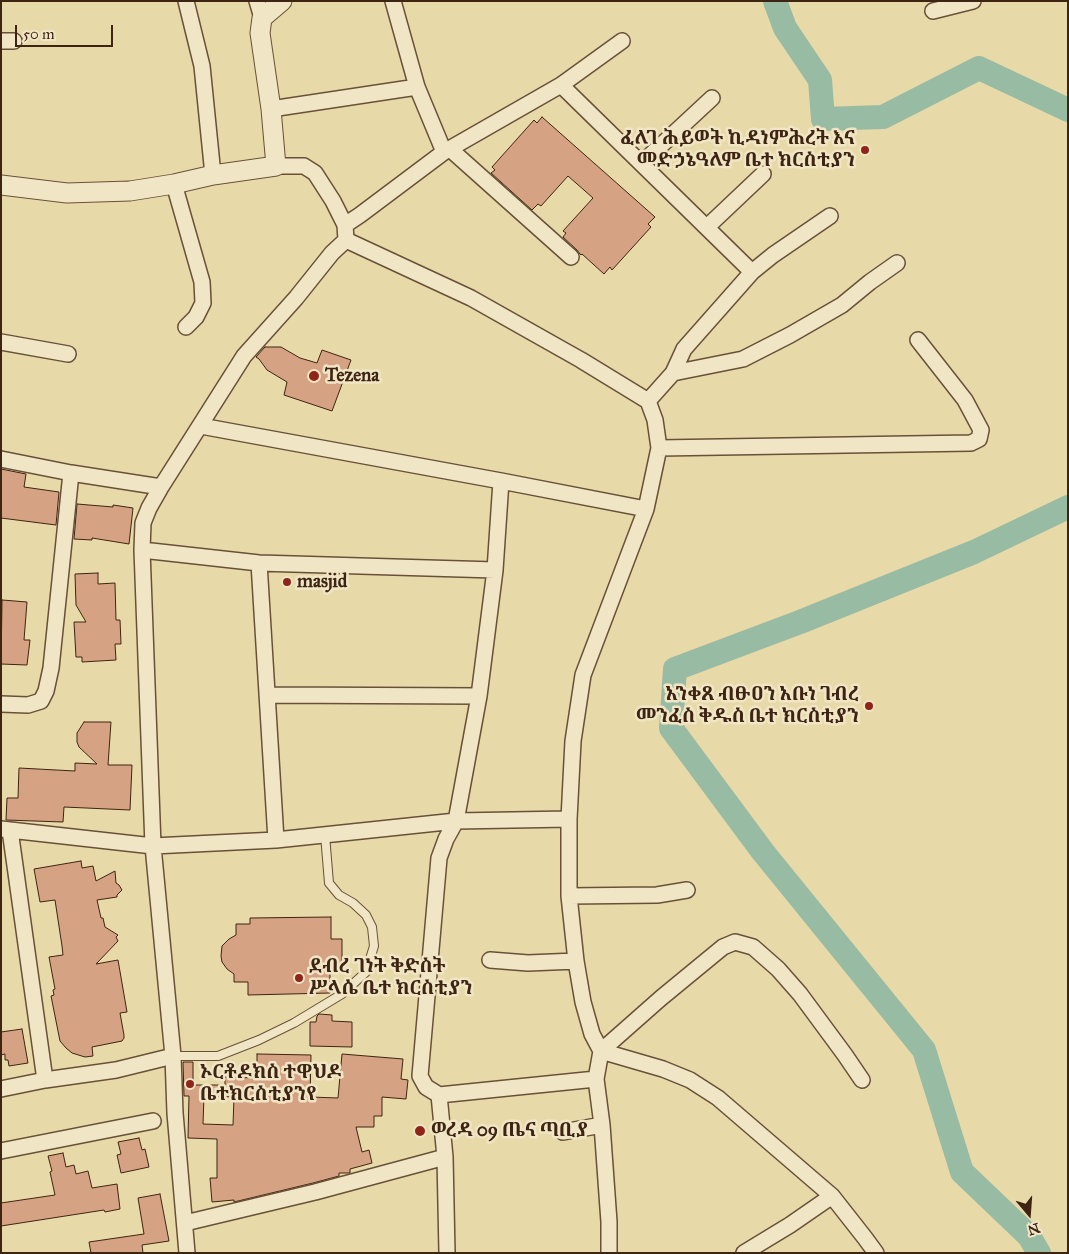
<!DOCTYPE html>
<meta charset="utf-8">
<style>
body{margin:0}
#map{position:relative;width:1069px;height:1254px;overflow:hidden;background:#e8d9a8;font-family:"IM FELL Great Primer",serif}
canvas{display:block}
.frame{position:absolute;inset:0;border:2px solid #3e2412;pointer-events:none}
.north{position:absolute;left:1004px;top:1189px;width:50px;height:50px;-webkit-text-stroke:4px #f0e6c6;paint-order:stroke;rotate:162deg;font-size:14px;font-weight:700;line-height:20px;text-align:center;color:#3e2412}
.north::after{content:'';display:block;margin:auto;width:18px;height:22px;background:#3e2412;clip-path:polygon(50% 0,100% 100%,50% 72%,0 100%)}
.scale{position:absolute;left:15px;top:25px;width:98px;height:22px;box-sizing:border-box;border:2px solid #3e2412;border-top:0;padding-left:6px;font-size:15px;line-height:18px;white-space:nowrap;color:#3e2412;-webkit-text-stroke:4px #f0e6c6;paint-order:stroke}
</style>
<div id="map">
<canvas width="1069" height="1254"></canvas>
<div class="frame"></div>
<div class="north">N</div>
<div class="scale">50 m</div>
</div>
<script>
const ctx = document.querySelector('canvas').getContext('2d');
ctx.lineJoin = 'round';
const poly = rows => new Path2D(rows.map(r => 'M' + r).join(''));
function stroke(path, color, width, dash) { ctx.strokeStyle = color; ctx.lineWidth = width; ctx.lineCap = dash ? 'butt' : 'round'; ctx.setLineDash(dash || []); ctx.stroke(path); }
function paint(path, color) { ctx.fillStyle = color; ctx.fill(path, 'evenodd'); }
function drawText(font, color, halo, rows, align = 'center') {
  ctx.font = font + ' "IM FELL Great Primer","Noto Serif Ethiopic",serif'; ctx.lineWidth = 5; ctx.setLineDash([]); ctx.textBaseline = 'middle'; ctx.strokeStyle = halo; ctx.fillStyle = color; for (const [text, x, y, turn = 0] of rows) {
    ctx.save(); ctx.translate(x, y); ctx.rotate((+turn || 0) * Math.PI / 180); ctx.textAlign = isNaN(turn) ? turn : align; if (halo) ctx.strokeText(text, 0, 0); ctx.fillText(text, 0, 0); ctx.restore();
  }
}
const river = poly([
 [775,1,785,28,820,80,823,119,883,117,979,68,1068,110],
 [1039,1253,1029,1236,962,1172,924,1050,763,852,671,728,675,669,800,622,974,552,1068,507]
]);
const building = poly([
 [542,117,655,217,648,224,651,227,612,270,610,267,604,274,582,254,581,255,580,254,577,250,563,237,566,233,563,231,593,198,568,176,541,206,538,204,532,210,491,173,495,170,492,167,534,120,537,123,542,117],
 [265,347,281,347,300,358,317,363,322,350,351,360,332,411,284,395,287,382,267,370,259,359,256,357,265,347],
 [1,469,26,474,24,487,59,492,56,525,1,518,1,469],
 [77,504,113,507,113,505,133,508,129,544,92,538,92,540,74,539,77,504],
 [98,573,98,584,115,583,116,620,120,620,121,644,115,644,116,660,82,662,82,657,76,657,74,622,86,622,76,605,75,574,98,573],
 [2,600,27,602,24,640,30,640,27,665,1,664,2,600],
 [84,722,111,722,108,765,132,765,130,810,64,807,63,822,6,820,7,798,18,798,19,768,75,771,75,763,97,764,79,747,77,742,77,733,84,722],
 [81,861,82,868,93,866,96,881,115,871,116,883,119,885,122,890,117,895,117,897,97,900,101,918,103,918,105,927,118,935,116,937,118,941,96,964,118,960,127,1012,120,1013,124,1035,124,1038,122,1041,92,1047,93,1056,85,1057,72,1053,66,1048,60,1041,51,996,54,995,53,990,55,989,49,957,63,955,62,946,55,900,40,902,34,869,81,861],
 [331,917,331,939,342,939,342,969,330,969,330,993,248,995,248,982,234,982,234,974,227,969,222,962,221,956,222,946,229,939,236,935,236,924,250,924,250,918,331,917],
 [319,1014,332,1015,332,1021,352,1022,352,1047,310,1046,310,1022,316,1022,317,1016,319,1014],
 [22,1029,28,1063,9,1066,8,1060,5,1060,5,1054,1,1055,1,1032,22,1029],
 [257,1054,311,1055,310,1097,338,1098,342,1054,403,1059,401,1079,408,1080,406,1099,382,1097,382,1116,374,1116,374,1127,356,1127,362,1152,369,1150,372,1163,350,1169,350,1173,339,1173,339,1176,313,1183,234,1202,234,1200,212,1202,210,1178,217,1178,217,1139,188,1138,189,1096,184,1096,183,1062,193,1062,193,1085,225,1085,225,1077,257,1078,257,1054],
 [204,1096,234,1097,233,1125,203,1124,204,1096],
 [139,1138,142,1150,145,1149,149,1167,121,1173,117,1155,121,1154,118,1142,139,1138],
 [63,1153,66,1167,74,1165,76,1174,88,1171,92,1188,117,1184,120,1209,105,1212,104,1210,1,1226,1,1203,55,1195,50,1172,52,1171,48,1156,63,1153],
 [160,1194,169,1241,142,1245,143,1253,91,1253,89,1242,144,1234,138,1198,160,1194]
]);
const service = poly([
 [173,1056,218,1056,259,1040,294,1023,342,994,366,972,374,946,372,927,366,915,353,903,339,895,329,883,325,835]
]);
const minor = poly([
 [186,1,202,66,213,175],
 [257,1,262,18],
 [393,1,417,87,444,152],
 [933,11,973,1],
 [1,41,14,41],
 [561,85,752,272],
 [271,109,417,87],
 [450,149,571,257],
 [642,163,712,98],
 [276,166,304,166,315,173,333,201,345,225,346,240,471,298,581,360,648,401,655,420,659,448,646,509,583,675,573,741,569,819,569,896,576,961,583,1002,592,1034,601,1051,663,1069,690,1080,718,1098,832,1196,865,1238,876,1253],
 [174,184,202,282,203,303,196,317,186,327],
 [345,225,360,215,444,152,561,85,622,41],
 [707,227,763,174],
 [1,342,68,354],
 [673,373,743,359,790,335,842,305,870,282,897,263],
 [648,401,673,373,684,349,752,272,773,255,830,216],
 [201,426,501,481,646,509],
 [659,448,971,443,979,439,981,430,965,400,918,340],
 [1,459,71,473,161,487],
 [501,481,495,570,479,696,456,821,446,839,439,858,420,1076,426,1087,439,1095,596,1079],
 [142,550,259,563,495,570],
 [259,563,276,840],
 [267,695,479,696],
 [1,704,28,705,41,701,46,691,51,668,71,473],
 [1,829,153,846,276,840,456,821,569,819],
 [10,830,45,1080],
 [569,896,657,895,687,890],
 [490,960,528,963,576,961],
 [1,1089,45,1080,116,1070,173,1056],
 [439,1095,445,1157,447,1253],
 [563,1132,602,1125],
 [1,1151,153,1121],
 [185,1223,315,1192,445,1157],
 [187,1253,175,1113,173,1056,153,846,142,550,143,523,149,508,161,487,244,356,296,298,332,253,346,240],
 [609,1253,609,1222,602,1125,596,1079,601,1051,661,998,723,947,735,942,753,947,778,969,800,994,845,1055,862,1080],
 [744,1253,790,1225,832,1196]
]);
const tertiary = poly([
 [1,185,67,193,130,191,174,184,213,175,276,166,271,109,260,33,262,18,282,1]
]);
const markers = [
 [865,150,5,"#8f2418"],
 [314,376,6,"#8f2418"],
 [287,582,5,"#8f2418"],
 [869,706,5,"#8f2418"],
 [299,978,5,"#8f2418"],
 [190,1084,5,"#8f2418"],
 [420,1131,6,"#8f2418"]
];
const poiNames = [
 ["ፈለገ ሕይወት ኪዳነምሕረት እና",855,139,"right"],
 ["መድኃኔዓለም ቤተ ክርስቲያን",855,161,"right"],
 ["Tezena",325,376],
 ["masjid",297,582],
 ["አንቀጸ ብፁዐን አቡነ ገብረ",859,695,"right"],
 ["መንፈስ ቅዱስ ቤተ ክርስቲያን",859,717,"right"],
 ["ደብረ ገነት ቅድስት",309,967],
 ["ሥላሴ ቤተ ክርስቲያን",309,989],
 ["ኦርቶዶክስ ተዋህዶ",200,1073],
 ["ቤተክርስቲያንየ",200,1095],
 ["ወረዳ 09 ጤና ጣቢያ",431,1131]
];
stroke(river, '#98bba3', 24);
paint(building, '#d5a283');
stroke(building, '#3e2412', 1);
stroke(service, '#685138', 10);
stroke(minor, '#685138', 18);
stroke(tertiary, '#685138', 21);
stroke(service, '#f0e6c6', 8);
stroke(minor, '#f0e6c6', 15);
stroke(tertiary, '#f0e6c6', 19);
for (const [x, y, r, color] of markers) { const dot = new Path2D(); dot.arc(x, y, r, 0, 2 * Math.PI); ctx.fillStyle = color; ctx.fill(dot); stroke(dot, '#f0e6c6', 2); }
drawText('bold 19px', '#3e2412', '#f0e6c6', poiNames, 'left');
</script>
